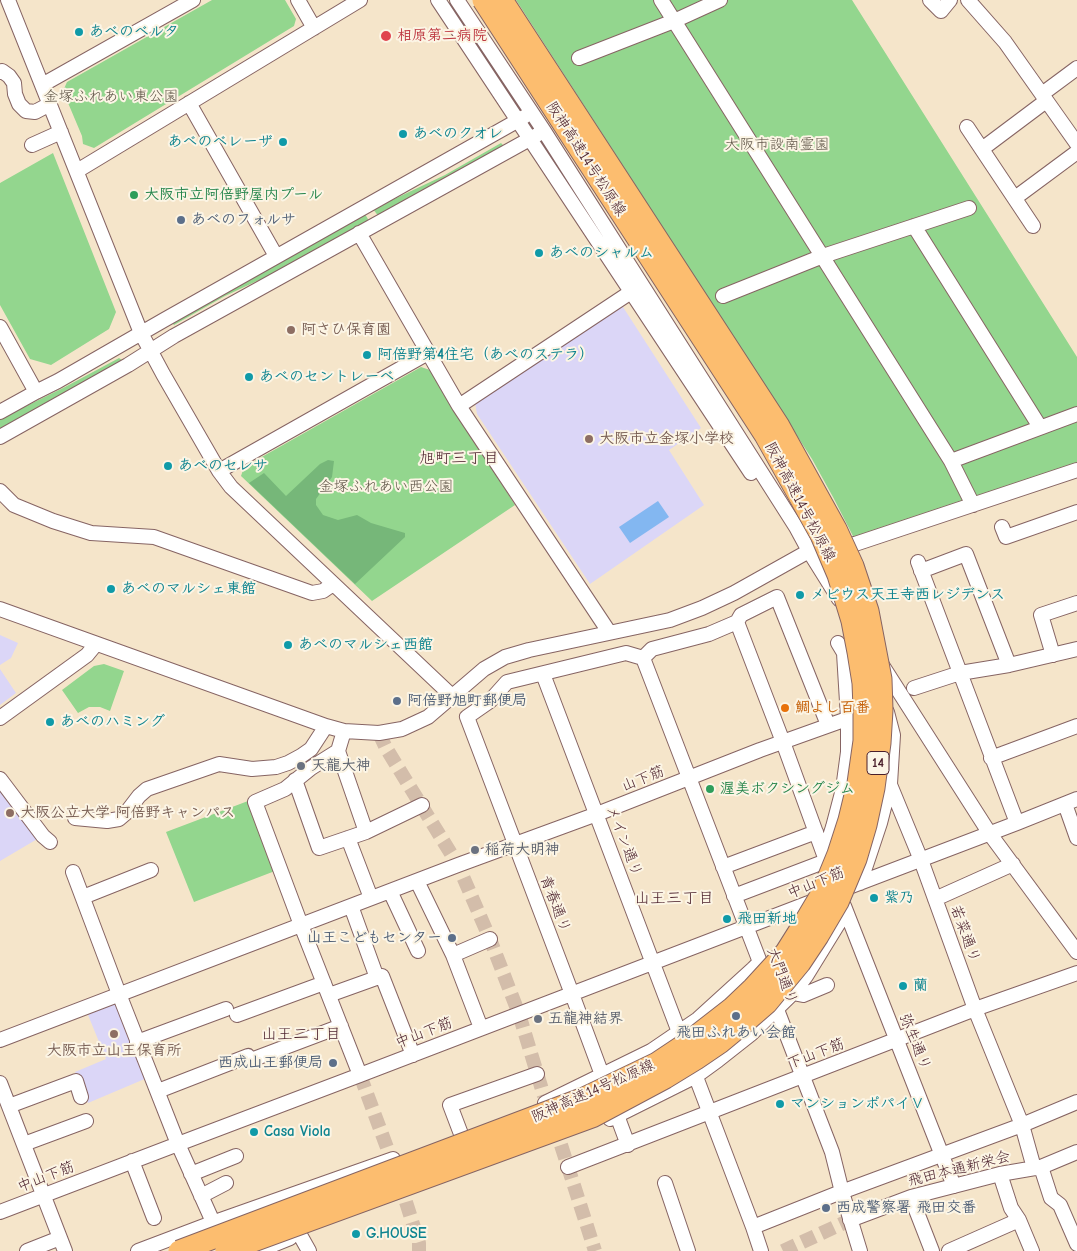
<!DOCTYPE html>
<meta charset="utf-8">
<style>
body{margin:0}
canvas{display:block;background:#f5e5ca}
</style>
<canvas width="1077" height="1251"></canvas>
<script>
const ctx = document.querySelector('canvas').getContext('2d');
ctx.lineJoin = 'round';
function paint(path, color) { ctx.fillStyle = color; ctx.fill(path, 'evenodd'); }
const poly = rows => new Path2D(rows.map(r => 'M' + r).join(''));
function stroke(path, color, width, dash) { ctx.strokeStyle = color; ctx.lineWidth = width; ctx.lineCap = dash ? 'butt' : 'round'; ctx.setLineDash(dash || []); ctx.stroke(path); }
function drawText(font, color, halo, rows, align = 'center') {
  ctx.font = font + ' "Comic Neue","Klee One",sans-serif'; ctx.lineWidth = 4; ctx.setLineDash([]); ctx.textBaseline = 'middle'; ctx.strokeStyle = halo; ctx.fillStyle = color; for (const [text, x, y, turn = 0] of rows) {
    ctx.save(); ctx.translate(x, y); ctx.rotate((+turn || 0) * Math.PI / 180); ctx.textAlign = isNaN(turn) ? turn : align; if (halo) ctx.strokeText(text, 0, 0); ctx.fillText(text, 0, 0); ctx.restore();
  }
}
const built = poly([
 [618,306,623,307,701,428,669,450,704,505,590,584,477,414,475,403],
 [0,635,18,643,11,658,0,665],
 [0,669,16,693,0,705],
 [0,787,39,838,0,861],
 [114,1000,147,1078,88,1103,75,1072,106,1059,86,1010]
]);
const green = poly([
 [212,0,285,0,296,19,294,26,94,148,83,144,82,136,63,91,67,82],
 [516,0,852,0,1077,357,1077,465,854,538,833,497,812,459],
 [501,143,504,146,379,217,373,209,445,175],
 [53,153,116,312,109,329,51,365,30,359,0,305,0,183],
 [365,214,369,221,287,267,225,296,174,325,171,322],
 [119,358,122,360,0,429,0,419,65,387],
 [421,367,430,370,515,505,372,601,241,476,244,467],
 [104,664,124,671,110,711,100,707,89,707,78,713,62,690,94,666],
 [248,801,275,871,194,902,166,832]
]);
const forest = poly([
 [328,460,334,461,332,477,316,499,316,505,323,515,338,520,357,515,371,523,405,533,405,537,355,584,249,483,264,473,286,496,320,464]
]);
const water = poly([
 [658,501,669,517,630,543,619,527]
]);
const minorTunnel = poly([
 [379,733,386,748,458,865,490,939,519,1014,544,1096],
 [360,1075,389,1153],
 [561,1145,595,1251],
 [406,1202,419,1243,419,1251],
 [783,1251,850,1220]
]);
const minor = poly([
 [8,0,141,333,163,374,219,471,231,487,452,696],
 [298,0,314,28],
 [438,0,751,473],
 [457,0,544,131,796,527,809,551,839,599],
 [661,0,951,461,973,505],
 [930,0,941,11,950,0],
 [968,0,1005,42,1077,144],
 [579,58,674,21,720,0],
 [0,72,2,71,9,76,14,83,15,94,19,104,26,111,35,112,50,104],
 [42,85,193,0],
 [1042,94,1077,68],
 [189,103,276,256],
 [967,127,1033,226],
 [32,145,61,132],
 [982,149,1046,101],
 [77,171,360,0],
 [1015,198,1077,152],
 [914,226,1040,427],
 [359,233,459,406,609,632],
 [723,296,823,256,969,208],
 [0,327,36,392],
 [459,406,631,292],
 [0,412,36,392,58,381,164,320,524,117],
 [0,437,128,365,174,336,537,135],
 [951,461,1077,414],
 [219,471,428,353],
 [0,491,14,505,53,521,91,533,154,537,312,593,323,591,333,584],
 [1002,527,1006,537,1077,512],
 [918,562,1017,823],
 [921,571,966,554,1009,665],
 [0,609,326,726,344,731,379,733,402,729,428,717,484,669,505,657,529,650,670,620,702,608,734,593,809,551,855,544,1077,470],
 [737,622,783,742,831,874],
 [1053,655,1041,615,1077,603],
 [643,658,763,970],
 [882,665,990,834,1077,952],
 [543,674,753,1227,836,1194,1022,1125,1077,1102],
 [914,688,960,673,1009,665,1077,649],
 [0,718,87,655,96,644],
 [344,731,338,751,311,768,285,789,255,802,301,925,360,1075],
 [338,751,366,832],
 [879,758,921,860,975,1009,1022,1125,1034,1168],
 [991,758,1077,726],
 [0,779,43,836,50,842],
 [295,780,319,848,366,832,422,805],
 [1065,804,1077,838],
 [75,818,107,821,119,819,126,813,139,796,147,789,219,764,252,769,276,767,288,763,301,756,311,749,326,726],
 [348,838,371,898],
 [824,855,833,827,843,789,848,752,848,718,844,653,838,643],
 [723,867,816,832],
 [73,872,119,994,178,1144,217,1231],
 [417,881,453,955,481,1028],
 [860,883,880,823,890,784,893,735,887,712],
 [841,890,1017,823,1077,799],
 [390,891,418,951],
 [734,896,826,861],
 [83,897,151,870],
 [935,899,1013,864],
 [351,906,377,978],
 [844,906,954,1186],
 [453,955,490,939],
 [793,993,803,995,827,985],
 [329,995,382,976,413,1055],
 [774,1002,832,1152,842,1192,860,1251],
 [237,1015,324,983],
 [0,1040,458,865,597,814,760,750,844,720,871,708],
 [137,1042,226,1009],
 [0,1083,65,1251],
 [158,1091,248,1056,251,1060,341,1026],
 [545,1103,651,1051,698,1019,753,969,760,962],
 [9,1106,76,1081,81,1097],
 [610,1119,696,1076,718,1060,751,1034,794,992,806,976,846,911],
 [461,1134,450,1105,537,1074],
 [24,1144,86,1121],
 [628,1145,572,994,467,717,490,701,507,682,626,653,643,658,652,649,709,634,737,622,741,615,777,597,828,725],
 [132,1161,154,1218],
 [568,1167,975,1009,1077,973],
 [1041,1167,1051,1198,1060,1205,1077,1244],
 [191,1174,236,1156],
 [1000,1174,1011,1208,1019,1220,1032,1251],
 [665,1183,688,1251],
 [201,1196,226,1183],
 [911,1197,932,1251],
 [0,1212,178,1144,360,1075,819,899],
 [850,1220,911,1197,1000,1174,1041,1167,1077,1152],
 [753,1227,761,1251],
 [300,1235,309,1251],
 [27,1251,60,1238],
 [138,1251,212,1223,393,1159],
 [258,1251,290,1238],
 [949,1251,1019,1220]
]);
const highwayBridge = poly([
 [179,1251,584,1098,657,1063,687,1043,732,1008,753,988,786,952,803,925,822,893,838,854,849,820,858,783,864,741,864,708,863,683,858,652,852,621,838,575,821,535,765,435,483,0],
 [226,1251,592,1117,665,1078,696,1059,721,1042,744,1023,767,1003,800,963,818,936,838,902,856,859,866,825,874,788,880,743,882,710,881,679,868,611,853,566,836,529,779,426,502,0]
]);
const markers = [
 [79,32,5,"#0f9aa8"],
 [386,36,6,"#e0444e"],
 [403,134,5,"#0f9aa8"],
 [283,142,5,"#0f9aa8"],
 [134,195,5,"#2e9e5b"],
 [181,220,5,"#5c6f8a"],
 [539,253,5,"#0f9aa8"],
 [291,330,5,"#8d6e63"],
 [367,355,5,"#0f9aa8"],
 [249,377,5,"#0f9aa8"],
 [589,439,5,"#8d6e63"],
 [168,466,5,"#0f9aa8"],
 [111,589,5,"#0f9aa8"],
 [800,595,5,"#0f9aa8"],
 [288,645,5,"#0f9aa8"],
 [397,701,5,"#5c6f8a"],
 [785,708,5,"#e8710a"],
 [50,722,5,"#0f9aa8"],
 [301,766,5,"#6b7280"],
 [710,789,5,"#2e9e5b"],
 [10,813,5,"#8d6e63"],
 [475,850,5,"#6b7280"],
 [874,898,5,"#0f9aa8"],
 [727,919,5,"#0f9aa8"],
 [452,938,5,"#5c6f8a"],
 [903,986,5,"#0f9aa8"],
 [736,1016,5,"#5c6f8a"],
 [538,1019,5,"#6b7280"],
 [114,1034,5,"#8d6e63"],
 [333,1063,5,"#5c6f8a"],
 [780,1104,5,"#0f9aa8"],
 [254,1132,5,"#0f9aa8"],
 [826,1208,5,"#5c6f8a"],
 [356,1234,5,"#0f9aa8"]
];
const shields = [
 [878,763,22]
];
const shieldNames = [
 ["14",878,763]
];
const cultureNames = [
 ["あべのベルタ",89,32],
 ["あべのクオレ",413,134],
 ["あべのベレーザ",273,142,"right"],
 ["あべのシャルム",549,253],
 ["阿倍野第4住宅（あべのステラ）",377,355],
 ["あべのセントレーベ",259,377],
 ["あべのセレサ",178,466],
 ["あべのマルシェ東館",121,589],
 ["メビウス天王寺西レジデンス",810,595],
 ["あべのマルシェ西館",298,645],
 ["あべのハミング",60,722],
 ["紫乃",884,898],
 ["飛田新地",737,919],
 ["蘭",913,986],
 ["マンションポパイⅤ",790,1104],
 ["Casa Viola",264,1132],
 ["G.HOUSE",366,1234]
];
const healthNames = [
 ["相原第二病院",397,36]
];
const parkNames = [
 ["金塚ふれあい東公園",111,97],
 ["大阪市設南霊園",777,145],
 ["金塚ふれあい西公園",386,487]
];
const streetNames = [
 ["阪神高速14号松原線",586,159,57],
 ["阪神高速14号松原線",800,502,62],
 ["山下筋",643,779,-22],
 ["メイン通り",624,841,69],
 ["中山下筋",816,883,-22],
 ["青春通り",555,904,69],
 ["若菜通り",965,934,70],
 ["大門通り",782,976,69],
 ["中山下筋",424,1033,-21],
 ["弥生通り",915,1042,68],
 ["下山下筋",816,1054,-21],
 ["阪神高速14号松原線",593,1091,-24],
 ["飛田本通新栄会",959,1169,-14],
 ["中山下筋",46,1177,-21]
];
const leisureNames = [
 ["大阪市立阿倍野屋内プール",144,195],
 ["渥美ボクシングジム",720,789]
];
const serviceNames = [
 ["あべのフォルサ",191,220],
 ["阿倍野旭町郵便局",407,701],
 ["山王こどもセンター",442,938,"right"],
 ["飛田ふれあい会館",736,1033,"center"],
 ["西成山王郵便局",323,1063,"right"],
 ["西成警察署 飛田交番",836,1208]
];
const educationNames = [
 ["阿さひ保育園",301,330],
 ["大阪市立金塚小学校",599,439],
 ["大阪公立大学 阿倍野キャンパス",20,813],
 ["大阪市立山王保育所",114,1051,"center"]
];
const foodNames = [
 ["鯛よし百番",795,708]
];
const worshipNames = [
 ["天龍大神",311,766],
 ["稲荷大明神",485,850],
 ["五龍神結界",548,1019]
];
const neighbourhoodNames = [
 ["旭町三丁目",459,458],
 ["山王三丁目",674,898],
 ["山王二丁目",301,1034]
];
paint(built, '#dbd6f7');
paint(green, '#93d68e');
paint(forest, '#76b779');
paint(water, '#83b7f1');
stroke(minorTunnel, '#d3bdaa', 14, [14, 7]);
stroke(minor, '#866463', 16);
stroke(minor, '#fff', 14);
stroke(highwayBridge, '#866463', 23, []);
stroke(highwayBridge, '#fcbd6f', 21);
for (const [x, y, r, color] of markers) { const dot = new Path2D(); dot.arc(x, y, r, 0, 2 * Math.PI); ctx.fillStyle = color; ctx.fill(dot); stroke(dot, '#fcf5e5', 2); }
for (const [x, y, w] of shields) { const box = new Path2D(); box.roundRect(x - w / 2, y - 11.5, w, 23, 4); ctx.fillStyle = '#fcf5e5'; ctx.fill(box); stroke(box, '#4a1f2b', 1); }
drawText('bold 14px', '#4a1f2b', null, shieldNames);
drawText('bold 15px', '#0d838f', '#fcf5e5', cultureNames, 'left');
drawText('bold 15px', '#be3a42', '#fcf5e5', healthNames, 'left');
drawText('15px', '#605649', '#fcf5e5', parkNames);
drawText('15px', '#4a1f2b', '#fcf5e5', streetNames);
drawText('bold 15px', '#27864d', '#fcf5e5', leisureNames, 'left');
drawText('bold 15px', '#4e5e75', '#fcf5e5', serviceNames, 'left');
drawText('bold 15px', '#785e54', '#fcf5e5', educationNames, 'left');
drawText('bold 15px', '#c56008', '#fcf5e5', foodNames, 'left');
drawText('bold 15px', '#5b616d', '#fcf5e5', worshipNames, 'left');
drawText('16px', '#4a1f2b', '#fcf5e5', neighbourhoodNames);
</script>
